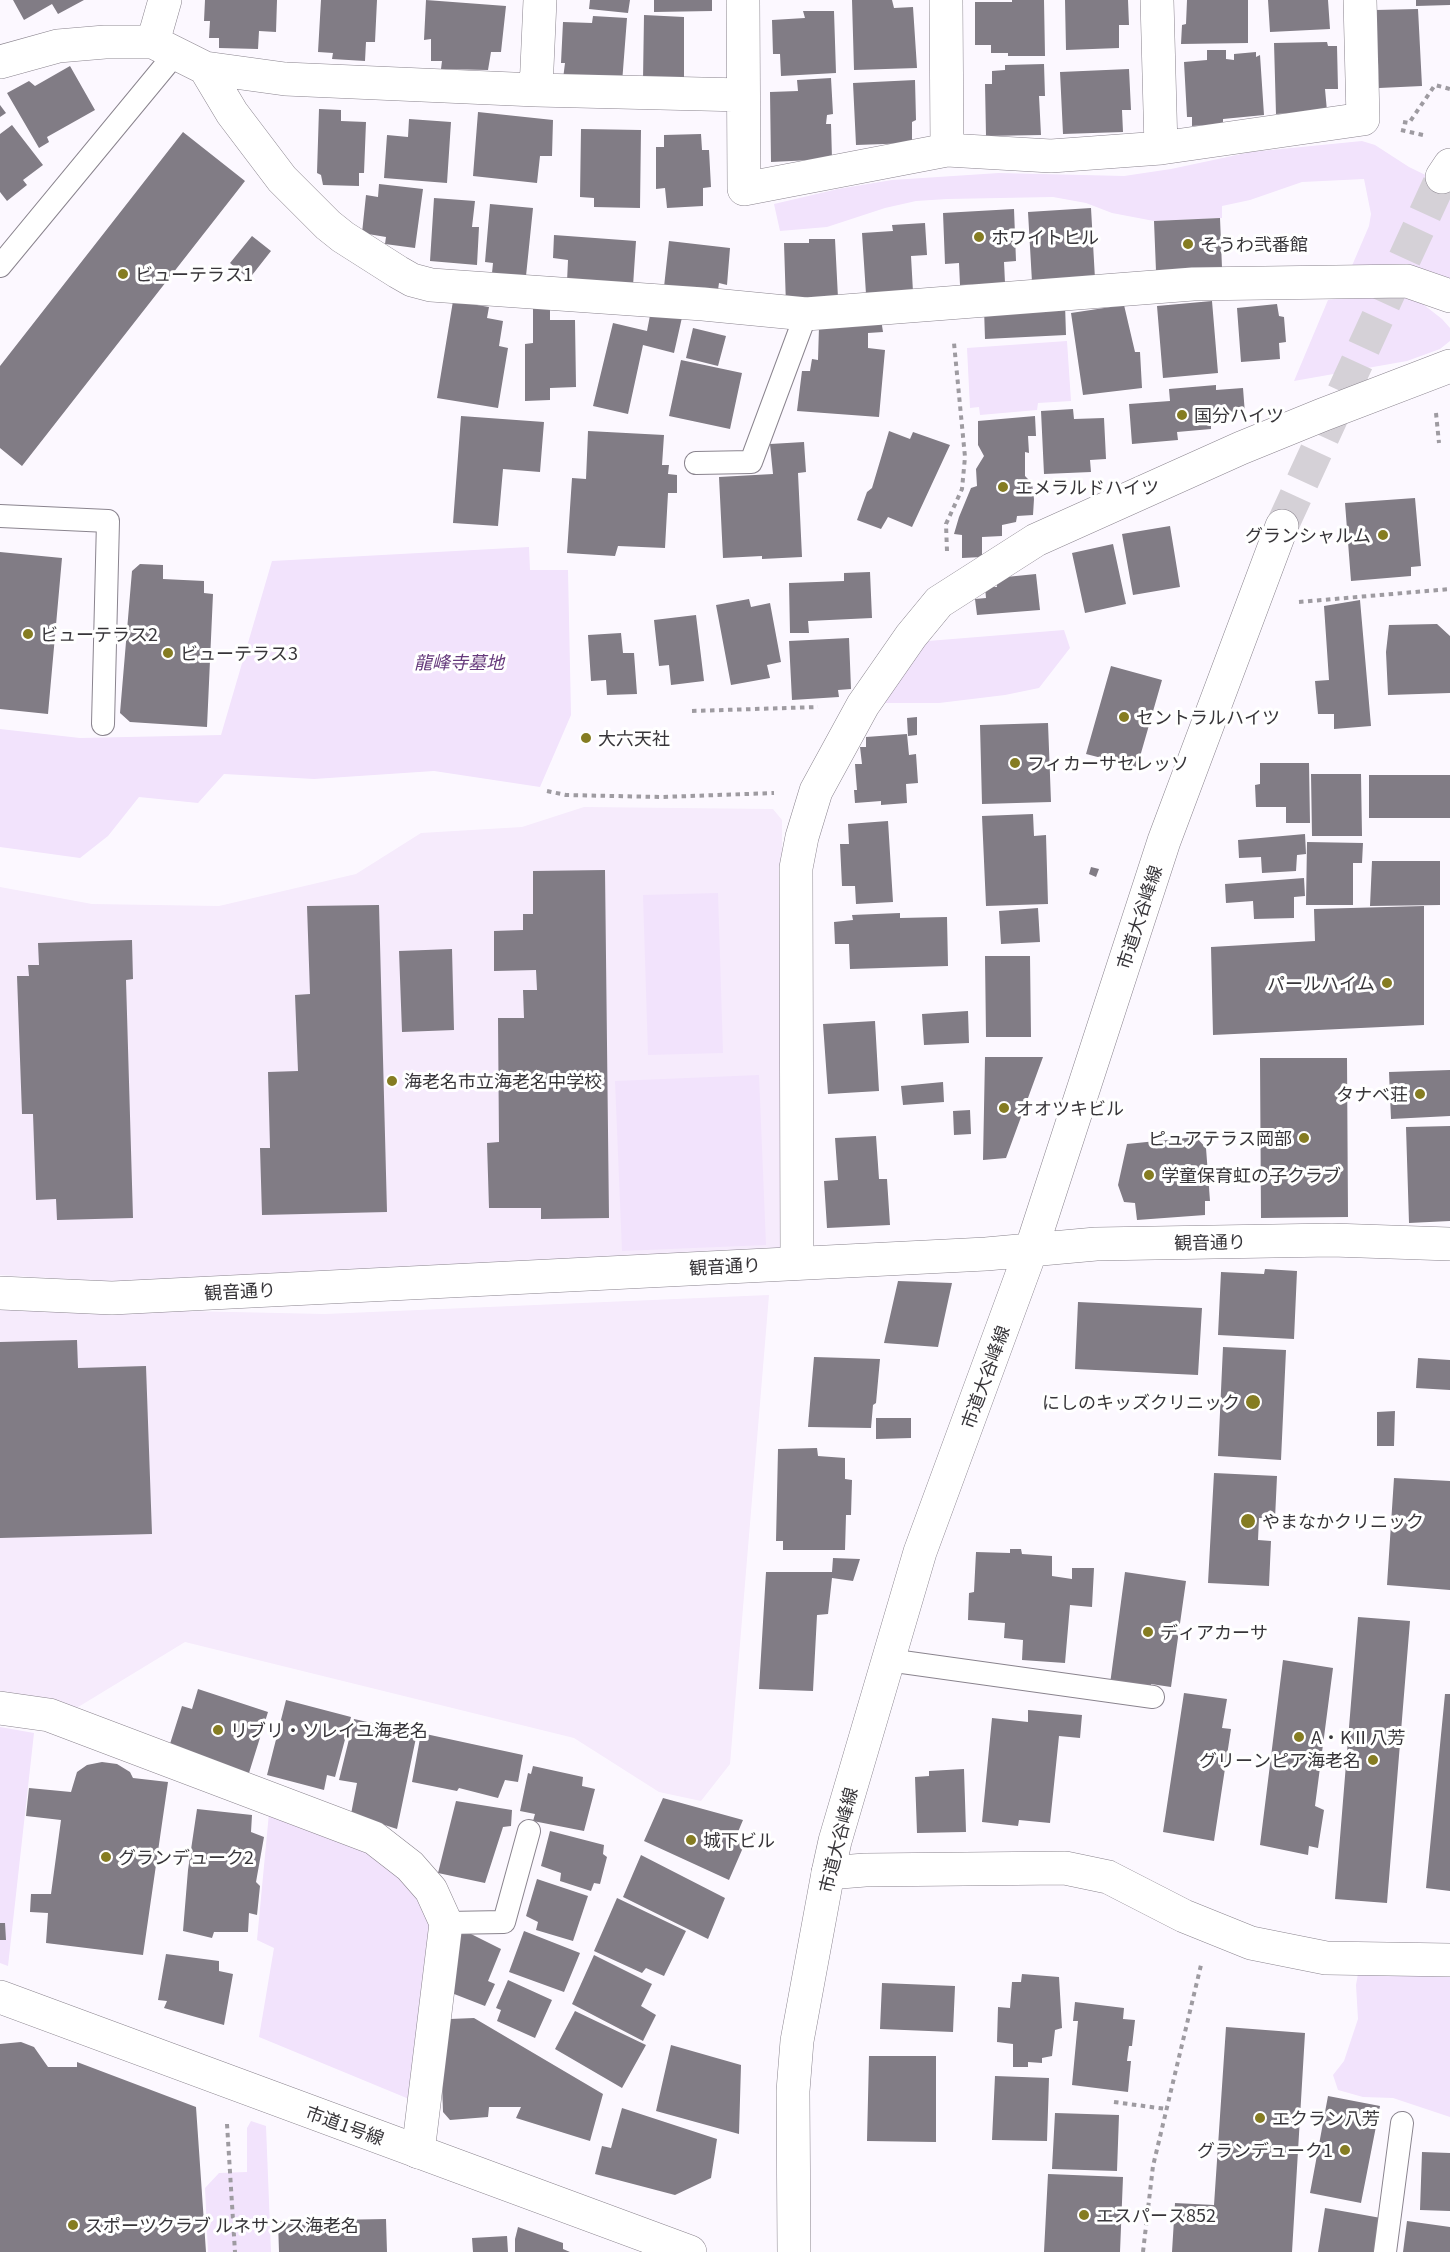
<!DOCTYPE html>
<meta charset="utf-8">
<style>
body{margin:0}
canvas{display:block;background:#fcf8ff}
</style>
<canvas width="1450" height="2252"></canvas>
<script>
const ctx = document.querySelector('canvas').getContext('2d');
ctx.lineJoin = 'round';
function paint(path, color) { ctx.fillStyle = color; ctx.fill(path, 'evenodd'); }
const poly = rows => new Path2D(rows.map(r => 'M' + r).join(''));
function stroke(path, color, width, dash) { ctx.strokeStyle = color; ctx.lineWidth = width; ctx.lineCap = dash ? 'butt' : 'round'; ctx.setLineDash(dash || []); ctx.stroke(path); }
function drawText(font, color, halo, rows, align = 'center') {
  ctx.font = font + ' Georgia,"Noto Sans JP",serif'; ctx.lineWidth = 6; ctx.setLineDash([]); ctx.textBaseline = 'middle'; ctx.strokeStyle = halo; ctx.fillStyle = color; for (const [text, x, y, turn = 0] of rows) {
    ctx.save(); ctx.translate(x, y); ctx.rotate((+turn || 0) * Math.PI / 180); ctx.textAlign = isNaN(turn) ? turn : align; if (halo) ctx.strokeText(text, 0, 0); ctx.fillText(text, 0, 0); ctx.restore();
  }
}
const built = poly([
 [584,807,773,809,782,820,784,1257,119,1282,0,1275,0,887,92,904,219,906,356,874,421,833,522,827],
 [769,1295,730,1764,701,1801,659,1792,574,1738,185,1642,70,1712,0,1694,0,1307,325,1314]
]);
const green = poly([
 [1362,141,1375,145,1409,167,1450,187,1450,287,1351,268,1369,226,1371,214,1364,179,1302,182,1250,200,1222,206,1222,218,1154,221,1112,213,1086,203,1053,197,947,199,916,201,885,208,827,227,780,231,774,204,838,189,892,180,999,173,1124,176,1171,169,1251,152],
 [1377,293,1419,301,1442,319,1450,328,1450,341,1440,349,1407,361,1294,381,1328,300],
 [1067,341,1071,401,1038,403,1037,410,980,415,979,407,970,408,967,348],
 [529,547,530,570,568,570,571,715,540,787,434,771,314,779,224,774,198,803,139,797,108,836,80,858,0,847,0,729,80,738,221,735,272,561],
 [1064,630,1070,648,1039,688,1005,695,939,703,878,703,896,676,928,641],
 [718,893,723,1053,648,1055,643,895],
 [759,1075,766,1245,622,1251,615,1081],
 [0,1727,34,1733,8,1966,0,1963],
 [269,1813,363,1847,418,1891,431,1922,409,2099,259,2037,274,1948,257,1940],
 [1359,1968,1450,1970,1450,2117,1393,2098,1363,2097,1338,2090,1333,2075,1344,2061,1358,2019,1356,1985],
 [251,2121,266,2126,271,2252,208,2252,205,2188,219,2173,247,2172,247,2128]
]);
const building = poly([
 [13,0,84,0,58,14,52,4,24,20],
 [205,0,277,0,276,32,259,31,258,49,219,48,219,38,209,38,210,21,204,21],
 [321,0,377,0,375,42,366,42,365,61,332,59,333,53,318,52],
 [426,0,506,6,501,52,491,52,488,70,441,69,442,61,431,61,431,39,424,40],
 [590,0,630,0,628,13,589,9],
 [654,0,712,0,712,11,654,12],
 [852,0,892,0,894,8,913,7,917,68,854,70],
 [1012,0,1044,0,1045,56,1008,56,1008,53,991,53,991,45,975,45,975,2,1012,2],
 [1065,0,1128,0,1129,25,1119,25,1119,48,1066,50],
 [1187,0,1248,0,1248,43,1181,44,1182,25,1186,24],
 [1268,0,1328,0,1330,29,1270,32],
 [1416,0,1450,0,1450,5,1416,6],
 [1418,9,1422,86,1379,88,1376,10],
 [803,11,834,11,836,73,781,76,780,54,773,54,772,20,805,18],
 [644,15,684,17,684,81,643,80],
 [593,16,627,18,622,83,563,79,565,63,561,63,563,22,592,23],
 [1327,42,1328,46,1337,46,1338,89,1325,89,1327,111,1276,114,1274,43],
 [1207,50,1226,50,1226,59,1234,60,1234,54,1256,52,1256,57,1260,55,1264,115,1223,119,1223,124,1192,126,1192,117,1187,117,1184,62,1207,60],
 [1044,64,1045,96,1039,96,1041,135,986,136,985,84,992,84,992,71,1005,70,1005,65],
 [70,66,95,110,47,137,49,142,39,148,7,93,29,81,35,86],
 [1129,69,1131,110,1122,110,1123,132,1063,134,1060,72],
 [831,78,833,114,827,115,826,124,831,124,832,159,771,162,770,92,798,91,797,80],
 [915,80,916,120,912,122,912,143,856,145,853,83],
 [0,105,6,113,0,117],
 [319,109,341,110,341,121,366,122,364,173,359,173,359,186,323,185,321,175,317,173],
 [478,112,553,120,552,156,540,156,537,183,473,176],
 [409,119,451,122,447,183,384,178,387,135,408,137],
 [12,125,43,165,23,180,27,185,7,201,0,192,0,134],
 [581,129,641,130,640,208,594,207,594,198,580,197],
 [183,132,245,181,22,466,0,448,0,366],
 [701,134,702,150,709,150,711,187,703,188,703,206,667,208,665,188,656,189,656,147,664,147,664,135],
 [379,184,423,189,415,248,385,244,386,237,362,233,366,195,378,197],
 [434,198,475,201,472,227,479,227,477,265,430,261],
 [490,204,533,208,526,276,492,273,493,263,485,262],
 [1091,208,1095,279,1032,282,1028,212],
 [1014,209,1016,261,1004,262,1005,283,960,285,959,263,945,264,943,213],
 [1220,218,1222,268,1156,271,1154,221],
 [925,223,927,255,911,256,913,292,866,294,862,233,893,231,892,225],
 [554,235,636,241,633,286,567,282,568,260,553,258],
 [252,236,271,251,249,279,230,263],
 [809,239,835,239,838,298,786,306,784,243,809,243],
 [669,241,730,248,727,285,719,283,718,290,664,287],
 [453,301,489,307,487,318,503,321,499,346,508,348,498,408,437,398],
 [1212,301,1218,373,1163,378,1157,306],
 [1065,304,1066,335,985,339,984,308],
 [1277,304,1279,316,1284,317,1286,342,1279,343,1280,359,1241,362,1237,308],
 [652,305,683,313,674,353,643,345,628,414,593,406,613,323,647,331],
 [1124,305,1135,352,1140,352,1142,388,1083,395,1071,313],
 [533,309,550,309,550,320,575,320,576,387,550,388,550,400,525,401,525,344,533,343],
 [881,319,883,332,868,333,868,348,885,350,879,417,797,411,802,371,810,371,812,359,818,360,819,327],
 [693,328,726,336,718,366,686,358],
 [681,360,742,373,730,429,669,416],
 [1216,385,1216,390,1243,388,1245,414,1222,416,1223,421,1211,422,1211,429,1177,432,1178,440,1132,444,1129,404,1170,401,1169,389],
 [1073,409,1074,419,1104,418,1106,459,1090,460,1091,472,1044,474,1041,411],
 [461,416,544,422,540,472,503,469,498,526,453,523],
 [1035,416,1036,436,1028,436,1029,453,1025,452,1025,476,1032,483,1034,499,1033,515,1017,516,1016,522,1002,525,1002,536,982,537,982,557,962,558,962,535,954,534,959,517,971,488,977,486,976,469,984,456,978,445,978,421],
 [588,431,664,435,662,465,669,465,668,474,677,475,677,493,668,493,665,548,618,546,615,556,567,553,572,478,586,479],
 [889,431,910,439,913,432,950,445,912,527,888,517,881,529,857,520,867,492,872,488],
 [804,442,806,472,798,473,802,557,762,559,762,556,723,558,719,477,773,474,770,444],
 [1415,498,1421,566,1411,567,1411,576,1351,581,1345,503],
 [1170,526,1180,587,1133,595,1122,534],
 [1113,544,1126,604,1085,613,1072,553],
 [0,552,62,558,48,714,0,709],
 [140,564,163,565,163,579,204,581,204,593,213,594,207,727,130,722,120,713,132,571],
 [870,572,872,618,808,621,809,633,790,633,789,583,844,581,844,573],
 [1036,574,1040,610,977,615,975,599,986,598,985,587,997,587,996,578],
 [749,599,751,607,770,603,781,662,767,665,770,678,731,685,716,605],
 [1360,600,1371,726,1334,729,1334,714,1318,714,1315,681,1329,680,1324,606],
 [696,615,704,681,671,685,669,665,659,666,654,620],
 [1437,624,1450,636,1450,693,1388,695,1386,652,1389,625],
 [621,633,623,653,634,653,637,694,607,695,606,680,591,681,588,635],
 [849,638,851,689,838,690,839,697,792,700,789,641],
 [1111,666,1162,680,1137,767,1086,754],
 [917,717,917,735,908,736,907,718],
 [1048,723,1051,802,982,804,980,725],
 [907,734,909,755,916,754,918,783,906,784,907,803,881,805,881,801,855,803,854,790,857,790,855,764,862,764,860,747,866,747,866,737],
 [1260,763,1309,763,1310,823,1286,823,1286,807,1256,807,1255,785,1260,784],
 [1311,774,1361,774,1362,836,1312,836],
 [1369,775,1450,775,1450,818,1369,818],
 [1033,814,1034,836,1046,835,1048,904,986,906,982,816],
 [888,821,893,902,856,904,855,886,842,886,840,844,849,844,848,824],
 [1305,834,1306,854,1297,855,1296,871,1262,873,1261,857,1239,858,1238,840],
 [1307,842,1363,843,1362,863,1353,863,1353,905,1306,905],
 [1372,861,1440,861,1440,905,1370,906],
 [1091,867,1099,869,1096,877,1089,874],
 [605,870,609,1218,541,1219,541,1208,489,1208,487,1143,499,1142,498,1018,524,1018,523,990,537,990,536,970,494,971,494,931,523,930,523,914,533,914,533,871],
 [1304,878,1305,896,1294,897,1294,918,1254,919,1253,901,1226,903,1225,884],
 [379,905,387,1212,262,1215,260,1148,270,1148,268,1072,298,1071,295,995,310,994,307,906],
 [1424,906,1424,1025,1213,1035,1211,947,1315,941,1314,909],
 [1038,908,1040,942,1001,944,999,911],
 [900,913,900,918,947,917,948,966,850,969,849,944,835,944,834,922,853,920,852,915],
 [132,940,133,979,126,980,133,1218,57,1220,56,1199,36,1200,33,1114,22,1114,17,976,29,976,28,965,39,965,38,943],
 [452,949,454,1030,402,1032,399,951],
 [985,956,1030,956,1031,1037,986,1037],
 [968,1011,969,1043,924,1045,922,1014],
 [875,1021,879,1091,828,1094,823,1024],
 [985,1057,1043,1057,1006,1158,983,1160],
 [1260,1058,1347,1058,1348,1217,1261,1218],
 [1450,1070,1450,1116,1391,1119,1389,1072],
 [943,1082,944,1102,903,1105,901,1086],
 [970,1110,971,1134,954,1135,953,1111],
 [1450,1126,1450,1221,1409,1223,1406,1127],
 [876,1136,879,1179,887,1179,890,1225,827,1228,824,1181,838,1180,835,1138],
 [1196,1137,1206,1148,1210,1201,1205,1201,1205,1215,1137,1220,1135,1203,1124,1202,1118,1185,1127,1144],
 [1265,1269,1297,1271,1294,1339,1218,1335,1221,1272,1264,1274],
 [898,1281,952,1283,938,1347,884,1343],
 [1078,1302,1202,1308,1198,1375,1075,1369],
 [77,1340,78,1368,146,1366,152,1534,0,1538,0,1342],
 [1223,1347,1286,1350,1281,1460,1218,1456],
 [814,1357,880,1359,876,1403,873,1405,871,1428,808,1427],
 [1418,1358,1450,1360,1450,1390,1416,1388],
 [1395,1411,1394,1446,1377,1446,1377,1412],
 [876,1418,911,1418,911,1438,876,1439],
 [817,1448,818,1456,845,1458,845,1479,852,1480,851,1515,846,1515,845,1550,783,1550,783,1541,776,1541,778,1449],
 [1214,1473,1277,1476,1275,1519,1259,1518,1258,1540,1271,1541,1269,1586,1208,1583],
 [1394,1478,1450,1481,1450,1590,1387,1585],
 [1010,1549,1021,1549,1022,1554,1052,1556,1052,1576,1072,1579,1072,1568,1094,1568,1092,1607,1070,1605,1065,1663,1022,1660,1023,1640,1004,1638,1005,1623,968,1620,969,1593,974,1592,976,1552,1010,1553],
 [833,1558,860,1559,853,1581,832,1578,828,1614,817,1615,813,1691,759,1689,766,1572,832,1572],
 [1125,1572,1186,1581,1171,1687,1151,1684,1151,1689,1110,1684],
 [1358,1617,1410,1621,1387,1903,1335,1899],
 [1283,1660,1333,1668,1315,1806,1324,1810,1318,1848,1309,1846,1308,1855,1260,1845],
 [198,1689,268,1712,249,1773,169,1747,182,1706,192,1709],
 [1184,1693,1227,1699,1222,1728,1231,1729,1214,1841,1163,1832],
 [1445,1694,1450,1694,1450,1891,1426,1888],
 [286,1700,351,1717,335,1777,327,1775,324,1790,267,1775],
 [1028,1710,1082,1715,1080,1738,1059,1736,1050,1823,1019,1820,1018,1826,982,1822,992,1718,1028,1722],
 [354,1719,417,1733,397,1829,351,1814,357,1783,339,1780],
 [421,1733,523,1755,518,1782,505,1780,498,1798,459,1788,457,1791,412,1782],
 [102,1762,117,1764,130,1772,133,1778,168,1782,143,1955,46,1943,48,1913,30,1912,31,1894,51,1894,61,1820,26,1816,29,1788,71,1792,77,1772,87,1765],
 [533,1766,583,1777,582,1786,595,1789,584,1831,533,1821,535,1814,520,1811,528,1773,531,1774],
 [964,1769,966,1832,917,1833,915,1777,929,1776,929,1771],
 [663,1798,743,1820,735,1839,745,1843,729,1880,644,1841],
 [456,1801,512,1810,511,1826,503,1827,485,1883,438,1873],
 [197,1809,252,1815,251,1832,264,1837,256,1882,260,1886,257,1915,249,1913,248,1932,214,1932,212,1938,183,1931,188,1870],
 [550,1831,604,1845,603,1854,607,1857,600,1884,594,1883,591,1891,560,1881,561,1873,541,1866],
 [641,1855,725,1898,708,1939,623,1897],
 [537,1879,588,1896,573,1941,536,1930,538,1922,526,1916],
 [617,1898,686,1931,664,1976,646,1968,642,1973,594,1951],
 [0,1923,5,1923,6,1940,0,1940],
 [463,1930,501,1949,488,1981,495,1984,485,2006,449,1992,457,1969,447,1965],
 [524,1931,580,1953,564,1992,509,1972],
 [166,1954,219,1961,219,1971,233,1974,224,2025,164,2008,167,2001,158,2000],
 [594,1955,652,1984,641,2006,656,2015,643,2041,572,2004],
 [1022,1974,1059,1977,1062,2028,1055,2030,1052,2056,1042,2058,1042,2063,1028,2062,1028,2067,1013,2067,1013,2044,997,2042,998,2007,1010,2008,1012,1982,1021,1982],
 [508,1980,552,2000,535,2038,497,2021,501,2010,496,2008],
 [882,1983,955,1986,953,2032,880,2029],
 [1075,2002,1124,2008,1123,2019,1135,2020,1132,2046,1129,2046,1127,2061,1131,2061,1128,2092,1072,2085,1078,2021,1073,2021],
 [575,2011,646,2045,622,2088,555,2049],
 [474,2018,603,2094,590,2141,516,2118,521,2107,489,2107,488,2117,450,2120,443,2112,440,2025,450,2019],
 [1226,2027,1305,2033,1292,2252,1172,2252,1175,2203,1214,2205],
 [21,2042,34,2047,48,2067,77,2067,77,2062,196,2107,206,2252,0,2252,0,2044],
 [671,2045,741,2065,739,2134,656,2111],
 [869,2056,936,2056,936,2142,867,2141],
 [995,2076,1049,2078,1047,2141,992,2140],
 [1328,2096,1380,2106,1361,2203,1310,2193],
 [622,2108,717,2139,711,2178,675,2195,595,2174,602,2146,611,2148],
 [1055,2113,1119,2115,1117,2171,1052,2169],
 [1422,2152,1450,2153,1450,2211,1420,2210],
 [1048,2174,1123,2177,1120,2252,1044,2252],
 [1325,2208,1381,2218,1377,2252,1318,2252],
 [386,2219,387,2252,279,2252,278,2221],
 [1407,2221,1450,2227,1450,2252,1403,2252],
 [518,2227,563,2243,563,2249,570,2252,515,2252,515,2239],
 [507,2236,508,2252,473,2252,472,2238]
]);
const secondaryTunnel = poly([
 [1282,526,1442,177]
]);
const path = poly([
 [1403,122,1409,123,1435,85,1450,89],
 [1401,130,1423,135],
 [1436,413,1439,443],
 [947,551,946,524,962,489,965,457,954,343],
 [1299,602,1450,589],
 [692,711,818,707],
 [547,791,566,795,662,797,774,793],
 [1114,2102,1166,2109],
 [227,2124,235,2252],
 [1143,2252,1153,2166,1201,1965]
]);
const lane = poly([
 [0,266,175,54],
 [696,463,751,462,806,314],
 [0,516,108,521,103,724],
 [888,1660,1153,1697],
 [446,1923,504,1922,529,1831],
 [1385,2252,1402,2123]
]);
const street = poly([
 [743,0,744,189,947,150,1051,156,1161,148,1363,119,1360,0],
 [946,0,947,150],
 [1157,0,1161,148],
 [153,42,165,0],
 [0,62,58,46,105,42,153,42,205,68,285,79,536,90,743,95],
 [205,68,232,113,282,179,328,225,343,237,398,272,412,280,431,285,703,304,806,314,1193,284,1407,281,1450,296],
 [536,90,540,0],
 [797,1263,796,868,802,837,816,791,863,705,911,636,939,602,1036,540,1241,448,1322,415,1450,366],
 [0,1708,49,1715,374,1838,410,1866,431,1890,446,1923,418,2152],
 [828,1873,865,1870,1065,1868,1108,1877,1184,1916,1251,1943,1326,1958,1450,1960]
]);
const secondary = poly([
 [1442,177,1450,165],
 [0,1293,112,1298,986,1254,1096,1244,1332,1240,1450,1244],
 [0,1997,690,2252],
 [794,2252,793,2091,797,2041,828,1873,835,1841,920,1552,1031,1250,1164,841,1282,526]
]);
const markers = [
 [979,237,6,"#857c22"],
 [1188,244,6,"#857c22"],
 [123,274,6,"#857c22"],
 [1182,415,6,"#857c22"],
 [1003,487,6,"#857c22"],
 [1383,535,6,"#857c22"],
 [28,634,6,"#857c22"],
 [168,653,6,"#857c22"],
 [1124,717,6,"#857c22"],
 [586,738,6,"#857c22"],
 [1015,763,6,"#857c22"],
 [1387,983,6,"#857c22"],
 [392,1081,6,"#857c22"],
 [1420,1094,6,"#857c22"],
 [1004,1108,6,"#857c22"],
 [1304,1138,6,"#857c22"],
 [1149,1175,6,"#857c22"],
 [1253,1402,8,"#857c22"],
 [1248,1521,8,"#857c22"],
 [1148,1632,6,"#857c22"],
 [218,1730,6,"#857c22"],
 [1299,1737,6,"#857c22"],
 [1373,1760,6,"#857c22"],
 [691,1840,6,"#857c22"],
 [106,1857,6,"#857c22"],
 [1260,2118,6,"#857c22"],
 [1345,2150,6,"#857c22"],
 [1084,2215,6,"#857c22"],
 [73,2225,6,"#857c22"]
];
const poiNames = [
 ["ホワイトヒル",991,237],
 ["そうわ弐番館",1200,244],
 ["ビューテラス1",135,274],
 ["国分ハイツ",1194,415],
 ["エメラルドハイツ",1015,487],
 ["グランシャルム",1371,535,"right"],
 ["ビューテラス2",40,634],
 ["ビューテラス3",180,653],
 ["セントラルハイツ",1136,717],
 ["大六天社",598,738],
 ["フィカーサセレッソ",1027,763],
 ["パールハイム",1375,983,"right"],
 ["海老名市立海老名中学校",404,1081],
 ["タナベ荘",1408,1094,"right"],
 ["オオツキビル",1016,1108],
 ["ピュアテラス岡部",1292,1138,"right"],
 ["学童保育虹の子クラブ",1161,1175],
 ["にしのキッズクリニック",1240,1402,"right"],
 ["やまなかクリニック",1262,1521],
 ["ディアカーサ",1160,1632],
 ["リブリ・ソレイユ海老名",230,1730],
 ["A・KⅡ八芳",1311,1737],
 ["グリーンピア海老名",1361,1760,"right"],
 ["城下ビル",703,1840],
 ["グランデューク2",118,1857],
 ["エクラン八芳",1272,2118],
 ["グランデューク1",1333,2150,"right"],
 ["エスパース852",1096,2215],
 ["スポーツクラブ ルネサンス海老名",85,2225]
];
const parkNames = [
 ["龍峰寺墓地",459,662]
];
const streetNames = [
 ["市道大谷峰線",1139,917,-72],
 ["観音通り",1210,1242,-1],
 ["観音通り",725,1266,-3],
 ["観音通り",240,1291,-3],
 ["市道大谷峰線",985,1377,-70],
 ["市道大谷峰線",838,1840,-76],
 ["市道1号線",345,2125,20]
];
paint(built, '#f6ebfc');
paint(green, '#f2e3fc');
paint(building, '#817c85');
stroke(secondaryTunnel, '#d5d1d7', 33, [33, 16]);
stroke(lane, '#8a848e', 24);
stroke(street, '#8a848e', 34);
stroke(secondary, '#8a848e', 34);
stroke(path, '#9e9ba1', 4, [4.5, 4.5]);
stroke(lane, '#fff', 22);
stroke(street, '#fff', 33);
stroke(secondary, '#fff', 33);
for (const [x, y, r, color] of markers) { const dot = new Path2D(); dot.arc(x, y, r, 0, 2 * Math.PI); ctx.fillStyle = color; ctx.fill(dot); stroke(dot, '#fff', 2); }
drawText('18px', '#373539', '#fff', poiNames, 'left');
drawText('italic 18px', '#663a7c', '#fff', parkNames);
drawText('18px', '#373539', '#fff', streetNames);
</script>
